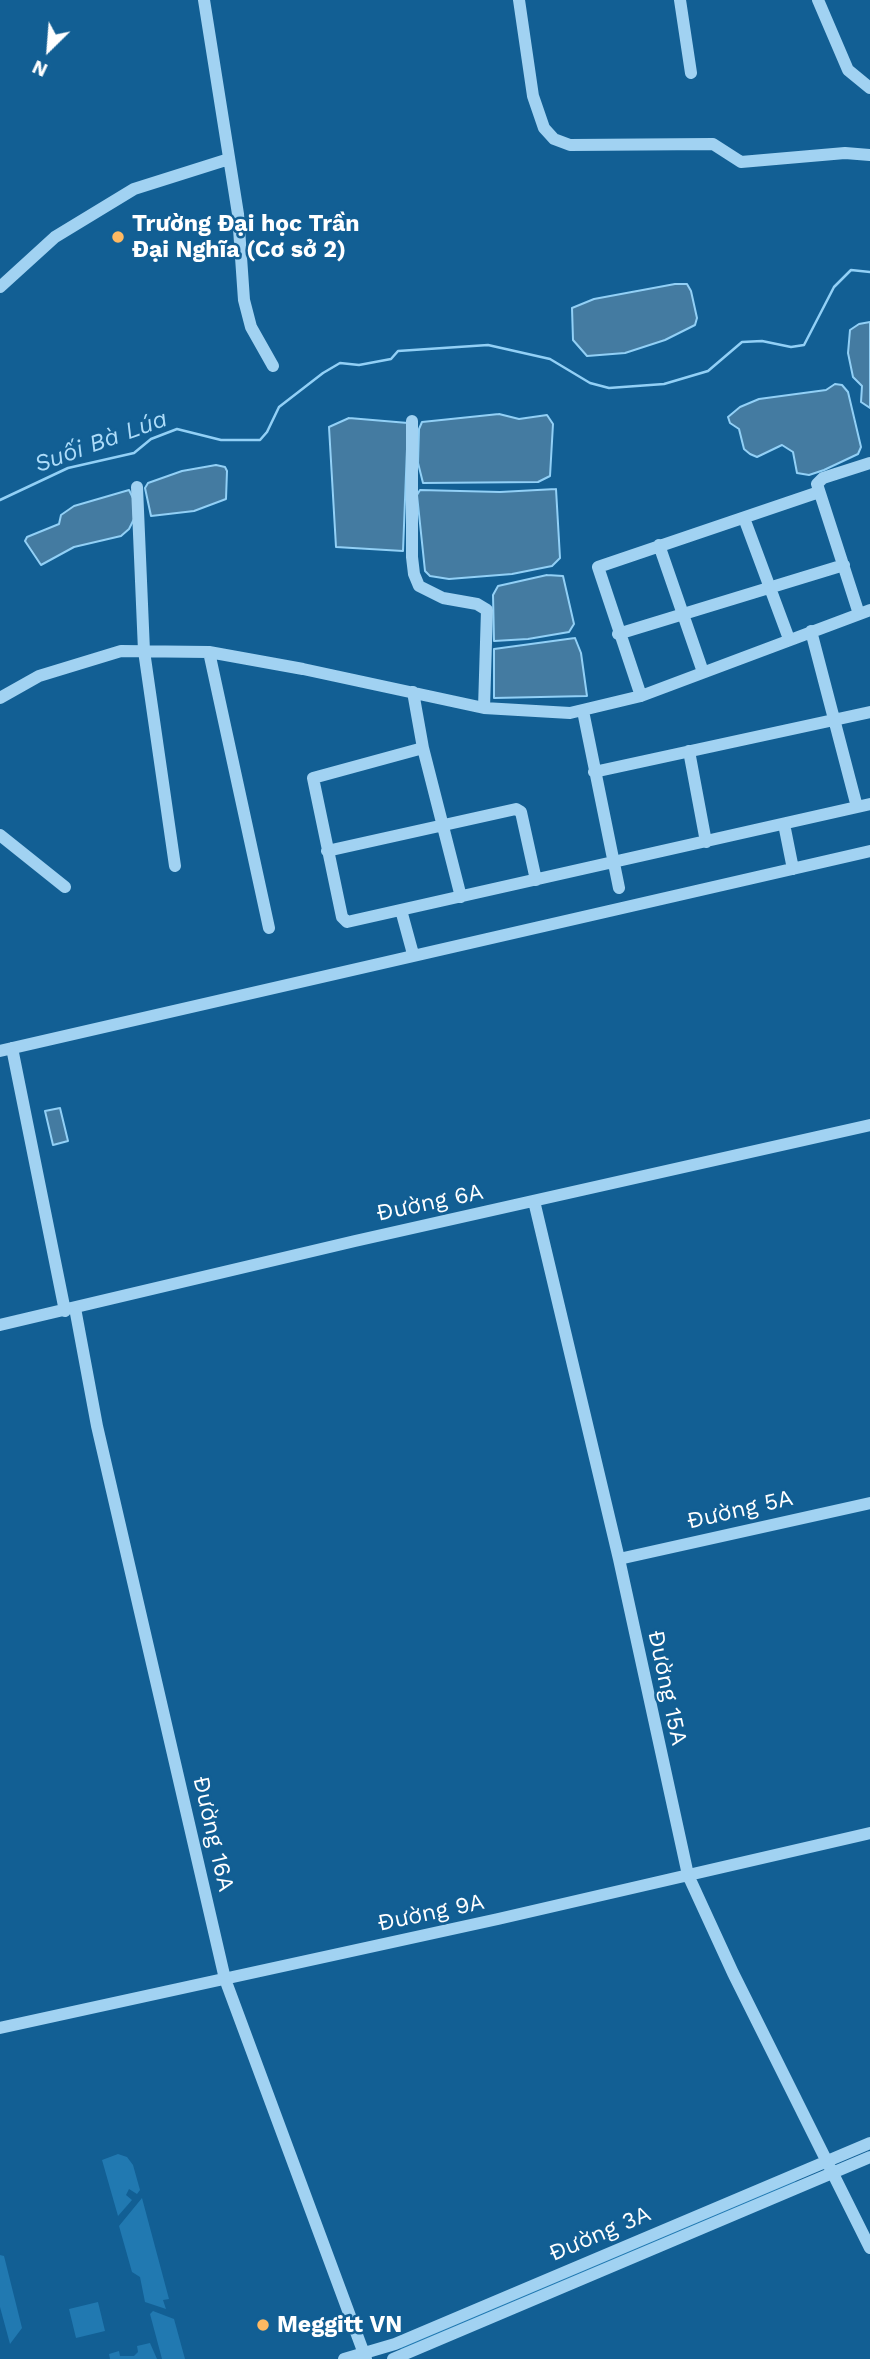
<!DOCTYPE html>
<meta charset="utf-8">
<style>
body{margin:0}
#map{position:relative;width:870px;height:2359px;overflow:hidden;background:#125f94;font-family:"Work Sans",sans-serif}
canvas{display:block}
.north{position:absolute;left:14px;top:14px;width:70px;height:70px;-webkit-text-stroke:5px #125f94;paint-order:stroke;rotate:205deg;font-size:19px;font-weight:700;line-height:28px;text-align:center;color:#fff}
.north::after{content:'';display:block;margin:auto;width:24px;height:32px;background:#fff;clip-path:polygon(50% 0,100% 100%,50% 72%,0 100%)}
</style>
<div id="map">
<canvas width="870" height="2359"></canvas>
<div class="north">N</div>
</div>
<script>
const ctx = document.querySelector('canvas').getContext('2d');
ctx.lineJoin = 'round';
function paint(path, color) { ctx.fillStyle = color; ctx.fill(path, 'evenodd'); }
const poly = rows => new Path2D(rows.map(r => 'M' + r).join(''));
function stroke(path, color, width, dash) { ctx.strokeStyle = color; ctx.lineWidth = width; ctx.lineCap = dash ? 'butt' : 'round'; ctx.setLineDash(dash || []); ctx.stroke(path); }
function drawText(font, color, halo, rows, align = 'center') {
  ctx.font = font + ' "Work Sans",sans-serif'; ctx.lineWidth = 5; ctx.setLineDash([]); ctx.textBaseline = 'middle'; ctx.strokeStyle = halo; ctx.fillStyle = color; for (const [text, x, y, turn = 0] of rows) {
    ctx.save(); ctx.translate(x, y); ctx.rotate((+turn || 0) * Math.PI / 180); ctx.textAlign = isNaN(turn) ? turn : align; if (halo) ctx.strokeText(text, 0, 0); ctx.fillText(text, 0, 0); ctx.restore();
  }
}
const green = poly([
 [118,2154,127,2157,133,2165,140,2190,137,2194,129,2189,126,2195,132,2200,118,2216,102,2160],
 [795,2179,796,2183,401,2351,400,2347],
 [142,2198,169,2299,163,2300,166,2309,145,2302,140,2277,132,2272,119,2226],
 [0,2255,4,2256,22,2328,10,2344,0,2307],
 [98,2302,105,2331,76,2338,69,2309],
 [153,2311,174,2319,185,2359,162,2359,150,2314],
 [150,2343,157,2359,110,2359,109,2354,119,2351,120,2356,134,2356,138,2352,137,2346]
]);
const water = poly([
 [675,284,687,284,691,291,697,318,695,325,665,340,625,353,587,356,573,340,572,308,594,299,675,284],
 [870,322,870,408,861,402,862,386,853,377,848,353,850,330,859,324,870,322],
 [835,384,842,385,848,392,861,447,858,454,824,470,809,475,797,473,793,452,782,445,757,457,750,454,744,449,739,429,730,423,728,417,740,407,759,399,826,390,835,384],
 [499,414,519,419,547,415,553,424,550,476,538,482,423,483,418,463,419,429,422,422,499,414],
 [349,418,408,423,403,551,336,547,329,427,349,418],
 [216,465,225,467,227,471,226,499,194,511,151,516,145,488,148,483,182,471,216,465],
 [556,489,560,558,552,566,512,574,449,579,430,576,425,571,417,495,420,490,500,492,556,489],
 [129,490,133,498,134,519,129,529,121,536,74,547,41,565,25,541,27,537,59,524,61,515,74,506,129,490],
 [547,575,563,576,574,624,569,632,528,639,494,641,493,595,498,586,547,575],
 [575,638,581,653,587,696,494,698,494,649,575,638],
 [60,1108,68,1141,53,1145,45,1111,60,1108]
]);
const stream = poly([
 [0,500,68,468,134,453,151,439,177,429,221,440,260,440,267,432,279,407,323,373,340,363,359,365,391,359,398,351,488,345,550,359,590,383,609,388,664,384,708,371,742,342,762,341,791,347,804,345,834,287,851,270,870,272]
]);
const minor = poly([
 [204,0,238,214,244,300,251,327,273,366],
 [519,0,533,96,544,128,554,139,570,145,713,144,741,162,845,153,870,155],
 [680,0,691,73],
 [818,0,848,70,870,88],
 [0,287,55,237,134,189,229,159],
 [412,421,412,557,414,574,419,586,443,598,477,604,487,610,484,708],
 [137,487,144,651,175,866],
 [744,518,789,639],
 [659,545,703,672],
 [859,614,817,484,823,478,870,463],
 [811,631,857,807],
 [618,634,844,565],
 [209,652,269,928],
 [413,692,423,748,461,897],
 [641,696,598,567,819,492],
 [0,698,39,676,121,651,209,652,303,669,484,708,570,713,641,696,870,610],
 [583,711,619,888],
 [423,748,313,778,342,917,347,922,870,804],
 [689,751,706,842],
 [594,772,870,712],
 [784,824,793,869],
 [0,835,65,887],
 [327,851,516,809,521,812,536,880],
 [401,910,413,954],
 [12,1048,65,1311],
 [0,1051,870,851],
 [534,1201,619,1559,688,1875,733,1973,870,2248],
 [75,1308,97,1426,225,1979,366,2359],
 [0,1325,355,1241,870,1125],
 [619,1559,870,1503],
 [0,2028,498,1919,870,1833],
 [344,2359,395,2344,870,2143],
 [393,2359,870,2157]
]);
const markers = [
 [118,237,7,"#ffb962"],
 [263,2325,7,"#ffb962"]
];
const poiNames = [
 ["Trường Đại học Trần",132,224],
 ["Đại Nghĩa (Cơ sở 2)",132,250],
 ["Meggitt VN",277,2325]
];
const streetNames = [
 ["Đường 6A",430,1203,-12],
 ["Đường 5A",740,1510,-13],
 ["Đường 15A",667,1688,78],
 ["Đường 16A",213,1834,77],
 ["Đường 9A",431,1913,-12],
 ["Đường 3A",600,2234,-23]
];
const waterNames = [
 ["Suối Bà Lúa",101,442,-20]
];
paint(green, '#2179b1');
paint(water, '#447ba1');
stroke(water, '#92d0f6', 2);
stroke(stream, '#92d0f6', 2.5);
stroke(minor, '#a1d2f2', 12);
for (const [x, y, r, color] of markers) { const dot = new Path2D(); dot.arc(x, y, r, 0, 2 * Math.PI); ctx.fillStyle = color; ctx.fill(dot); stroke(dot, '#125f94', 2.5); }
drawText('bold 23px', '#fff', '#125f94', poiNames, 'left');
drawText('23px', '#fff', '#125f94', streetNames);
drawText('italic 24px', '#addcf9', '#125f94', waterNames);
</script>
